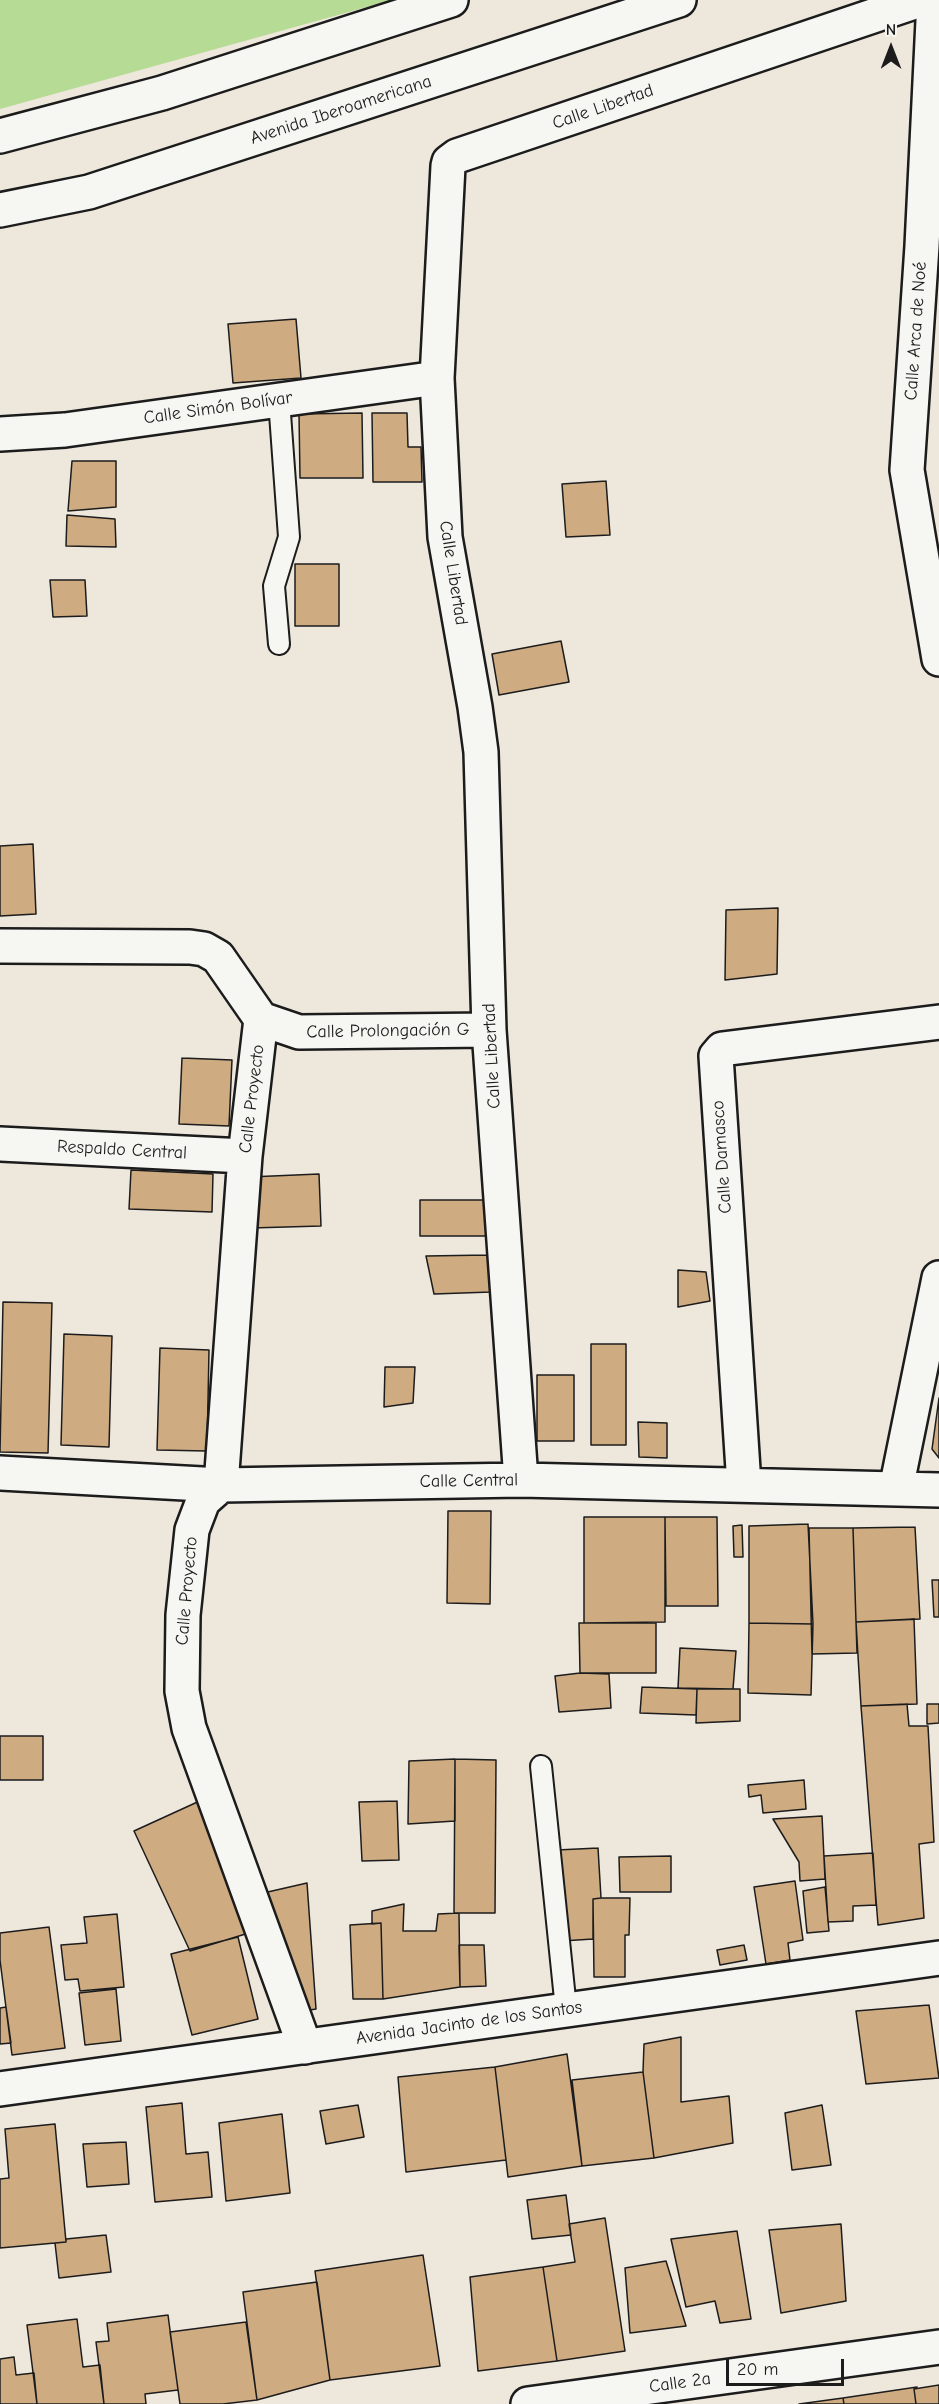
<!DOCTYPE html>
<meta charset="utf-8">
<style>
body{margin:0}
#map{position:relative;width:939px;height:2404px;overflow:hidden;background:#eee7dc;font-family:"Comic Neue",sans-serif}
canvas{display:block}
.north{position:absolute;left:861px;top:18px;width:60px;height:60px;-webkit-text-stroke:4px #f6f6f2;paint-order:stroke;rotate:0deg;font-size:16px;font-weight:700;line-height:24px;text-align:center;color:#1c1c1c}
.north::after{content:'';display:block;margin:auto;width:21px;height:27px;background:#1c1c1c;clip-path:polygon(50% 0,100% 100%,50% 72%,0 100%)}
.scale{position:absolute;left:726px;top:2359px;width:118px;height:27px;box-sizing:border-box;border:3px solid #1c1c1c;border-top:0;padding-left:8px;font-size:18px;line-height:21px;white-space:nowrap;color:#1c1c1c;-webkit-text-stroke:4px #f6f6f2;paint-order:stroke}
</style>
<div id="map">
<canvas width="939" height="2404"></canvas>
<div class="north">N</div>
<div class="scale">20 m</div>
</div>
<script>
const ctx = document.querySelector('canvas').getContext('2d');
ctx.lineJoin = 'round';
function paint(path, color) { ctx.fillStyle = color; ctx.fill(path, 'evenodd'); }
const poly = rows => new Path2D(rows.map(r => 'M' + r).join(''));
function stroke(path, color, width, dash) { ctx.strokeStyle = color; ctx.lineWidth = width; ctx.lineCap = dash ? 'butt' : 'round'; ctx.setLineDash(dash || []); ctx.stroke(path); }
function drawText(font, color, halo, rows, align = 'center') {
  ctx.font = font + ' "Comic Neue",sans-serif'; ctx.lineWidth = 4.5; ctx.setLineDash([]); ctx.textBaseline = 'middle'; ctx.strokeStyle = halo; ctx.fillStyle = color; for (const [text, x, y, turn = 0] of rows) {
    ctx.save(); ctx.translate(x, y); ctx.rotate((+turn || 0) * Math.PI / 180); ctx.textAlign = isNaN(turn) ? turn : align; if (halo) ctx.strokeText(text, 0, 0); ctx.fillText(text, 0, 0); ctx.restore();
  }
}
const green = poly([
 [0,0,392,0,0,109]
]);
const building = poly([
 [296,319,301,378,233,383,228,324,296,319],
 [362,413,363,478,300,478,299,414,362,413],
 [372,413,407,413,408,447,421,447,422,482,373,482,372,413],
 [72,461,116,461,116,507,68,511,72,461],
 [606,481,610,535,566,537,562,484,606,481],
 [67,515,115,519,116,547,66,546,67,515],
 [295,564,339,564,339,626,295,626,295,564],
 [50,580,85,580,87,616,53,617,50,580],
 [561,641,569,682,499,695,492,654,561,641],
 [33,844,36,914,0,916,0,846,33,844],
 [778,908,777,974,725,980,726,910,778,908],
 [182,1058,232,1060,229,1126,179,1124,182,1058],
 [131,1170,213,1174,212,1212,129,1209,131,1170],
 [319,1174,321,1226,251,1228,249,1177,319,1174],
 [420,1200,488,1200,488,1236,420,1236,420,1200],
 [488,1255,491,1292,434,1294,426,1256,488,1255],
 [678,1270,706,1272,710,1301,678,1307,678,1270],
 [3,1302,52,1303,48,1453,0,1452,3,1302],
 [64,1334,112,1336,109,1447,61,1445,64,1334],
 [591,1344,626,1344,626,1445,591,1445,591,1344],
 [160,1348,209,1350,207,1451,157,1450,160,1348],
 [385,1367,415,1367,413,1403,384,1407,385,1367],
 [537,1375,574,1375,574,1441,537,1441,537,1375],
 [939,1398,939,1458,932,1449,939,1398],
 [638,1422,667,1423,667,1458,639,1457,638,1422],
 [448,1511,491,1511,490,1604,447,1603,448,1511],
 [584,1517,665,1517,665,1622,584,1623,584,1517],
 [665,1517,717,1517,718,1606,666,1606,665,1517],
 [808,1524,813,1624,749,1623,749,1526,808,1524],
 [742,1525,743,1557,734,1557,733,1526,742,1525],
 [915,1527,920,1619,856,1622,853,1528,915,1527],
 [809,1528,853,1528,857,1653,812,1654,809,1528],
 [932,1580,939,1580,939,1617,934,1617,932,1580],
 [914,1619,917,1704,861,1706,856,1622,914,1619],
 [579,1623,656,1623,656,1673,580,1673,579,1623],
 [749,1623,813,1624,811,1695,748,1693,749,1623],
 [680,1648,736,1651,733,1689,678,1688,680,1648],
 [580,1673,609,1674,611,1708,559,1712,555,1676,580,1673],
 [642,1687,697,1689,696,1715,640,1713,642,1687],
 [697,1689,740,1689,740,1721,696,1723,697,1689],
 [907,1704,909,1726,928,1726,934,1842,919,1844,924,1918,878,1925,861,1706,907,1704],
 [927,1704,939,1704,939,1723,927,1724,927,1704],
 [0,1736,43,1736,43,1780,0,1780,0,1736],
 [455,1759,496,1760,495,1913,454,1913,455,1759],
 [455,1759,455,1821,408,1824,409,1761,455,1759],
 [804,1780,806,1809,763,1813,761,1795,749,1797,748,1785,804,1780],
 [204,1799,252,1932,190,1951,134,1831,204,1799],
 [397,1801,399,1860,362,1861,359,1802,397,1801],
 [822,1816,825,1879,800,1881,799,1862,773,1819,822,1816],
 [598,1848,601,1898,593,1899,593,1939,562,1941,557,1850,598,1848],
 [873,1853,876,1905,853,1906,853,1921,828,1922,824,1856,873,1853],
 [671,1856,671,1892,620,1892,619,1857,671,1856],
 [795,1881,803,1940,788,1943,790,1960,766,1964,754,1887,795,1881],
 [307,1883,316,2009,304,2011,259,1894,307,1883],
 [825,1887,829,1931,807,1933,803,1891,825,1887],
 [601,1898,630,1898,629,1935,625,1935,625,1977,594,1977,593,1899,601,1898],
 [404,1904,403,1931,436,1931,438,1914,459,1913,460,1987,383,1999,381,1923,372,1924,372,1911,404,1904],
 [117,1914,124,1987,80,1991,78,1979,65,1980,61,1945,87,1943,84,1917,117,1914],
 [381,1923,383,1999,353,1999,350,1925,381,1923],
 [49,1927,65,2048,12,2055,0,1960,0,1933,49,1927],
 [238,1937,258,2019,192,2035,171,1954,238,1937],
 [459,1945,484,1945,486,1986,460,1987,459,1945],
 [744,1945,747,1960,720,1965,717,1950,744,1945],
 [116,1989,121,2041,85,2045,79,1993,116,1989],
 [929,2005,939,2078,866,2084,856,2011,929,2005],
 [6,2007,11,2043,0,2044,0,2008,6,2007],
 [681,2037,681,2102,729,2096,733,2143,654,2158,643,2072,644,2044,681,2037],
 [567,2054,582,2166,508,2177,495,2067,567,2054],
 [495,2067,506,2160,406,2172,398,2077,495,2067],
 [643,2072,654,2158,582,2166,572,2080,643,2072],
 [182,2103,186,2154,208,2152,212,2197,155,2202,146,2107,182,2103],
 [358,2105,364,2137,326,2144,320,2111,358,2105],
 [822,2105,831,2165,792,2170,785,2113,822,2105],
 [282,2114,290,2193,226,2201,219,2123,282,2114],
 [55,2124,66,2242,0,2248,0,2179,9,2178,5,2129,55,2124],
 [126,2142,129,2184,87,2187,83,2144,126,2142],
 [566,2195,571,2235,532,2239,527,2200,566,2195],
 [605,2218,625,2351,557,2361,543,2267,575,2262,569,2224,605,2218],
 [841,2224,846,2301,781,2313,769,2230,841,2224],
 [737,2231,751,2319,720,2323,715,2301,686,2307,671,2239,737,2231],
 [106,2235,111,2272,59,2278,55,2243,66,2242,66,2239,106,2235],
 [423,2255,440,2366,330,2380,315,2271,423,2255],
 [666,2261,686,2326,630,2333,625,2268,666,2261],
 [543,2267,557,2361,478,2371,470,2277,543,2267],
 [317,2282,330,2380,257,2400,243,2292,317,2282],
 [168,2315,178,2390,145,2394,146,2404,104,2404,96,2342,109,2341,107,2323,168,2315],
 [77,2319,83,2367,100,2365,104,2404,37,2404,27,2325,77,2319],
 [246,2322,257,2400,223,2404,180,2404,170,2332,246,2322],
 [14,2357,16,2375,34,2373,37,2404,0,2404,0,2359,14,2357],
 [939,2385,939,2404,916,2404,914,2389,939,2385],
 [917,2387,914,2389,916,2404,844,2404,843,2398,917,2387],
 [843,2398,844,2404,799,2404,843,2398]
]);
const lane = poly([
 [279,400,289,537,274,586,279,644],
 [541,1766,566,2009]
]);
const street = poly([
 [934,0,922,246,907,470,939,659],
 [0,434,65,430,437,378],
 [0,946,190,947,204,949,218,957,261,1019,299,1032,489,1030],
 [261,1019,245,1156,221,1485,203,1501,192,1530,183,1615,182,1691,189,1728,305,2047],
 [0,1144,245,1156],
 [0,1473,221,1485,521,1480,939,1490],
 [521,1480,489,1030,481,752,475,707,445,537,437,378,448,166,449,162,457,156,920,0],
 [744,1485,716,1056,722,1049,939,1022],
 [896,1489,939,1278],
 [528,2404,939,2347]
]);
const secondary = poly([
 [0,136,162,93,451,0],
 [0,210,89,192,679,0],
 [0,2089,939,1958]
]);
const streetNames = [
 ["Calle Libertad",603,107,-19],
 ["Avenida Iberoamericana",341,110,-18],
 ["Calle Arca de Noé",916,331,-86],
 ["Calle Simón Bolívar",218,408,-8],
 ["Calle Libertad",453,573,81],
 ["Calle Prolongación G",388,1031,-1],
 ["Calle Libertad",492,1056,-93],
 ["Calle Proyecto",252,1099,-83],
 ["Respaldo Central",122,1150,3],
 ["Calle Damasco",722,1157,-94],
 ["Calle Central",469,1481,-1],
 ["Calle Proyecto",187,1591,-85],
 ["Avenida Jacinto de los Santos",469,2023,-8],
 ["Calle 2a",680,2383,-8]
];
paint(green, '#b6db95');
paint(building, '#cfab82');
stroke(building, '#1c1c1c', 1.5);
stroke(lane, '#1c1c1c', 24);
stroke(street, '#1c1c1c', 38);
stroke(secondary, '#1c1c1c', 38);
stroke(lane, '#f6f6f2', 20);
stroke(street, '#f6f6f2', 33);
stroke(secondary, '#f6f6f2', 33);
drawText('18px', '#1c1c1c', '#f6f6f2', streetNames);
</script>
